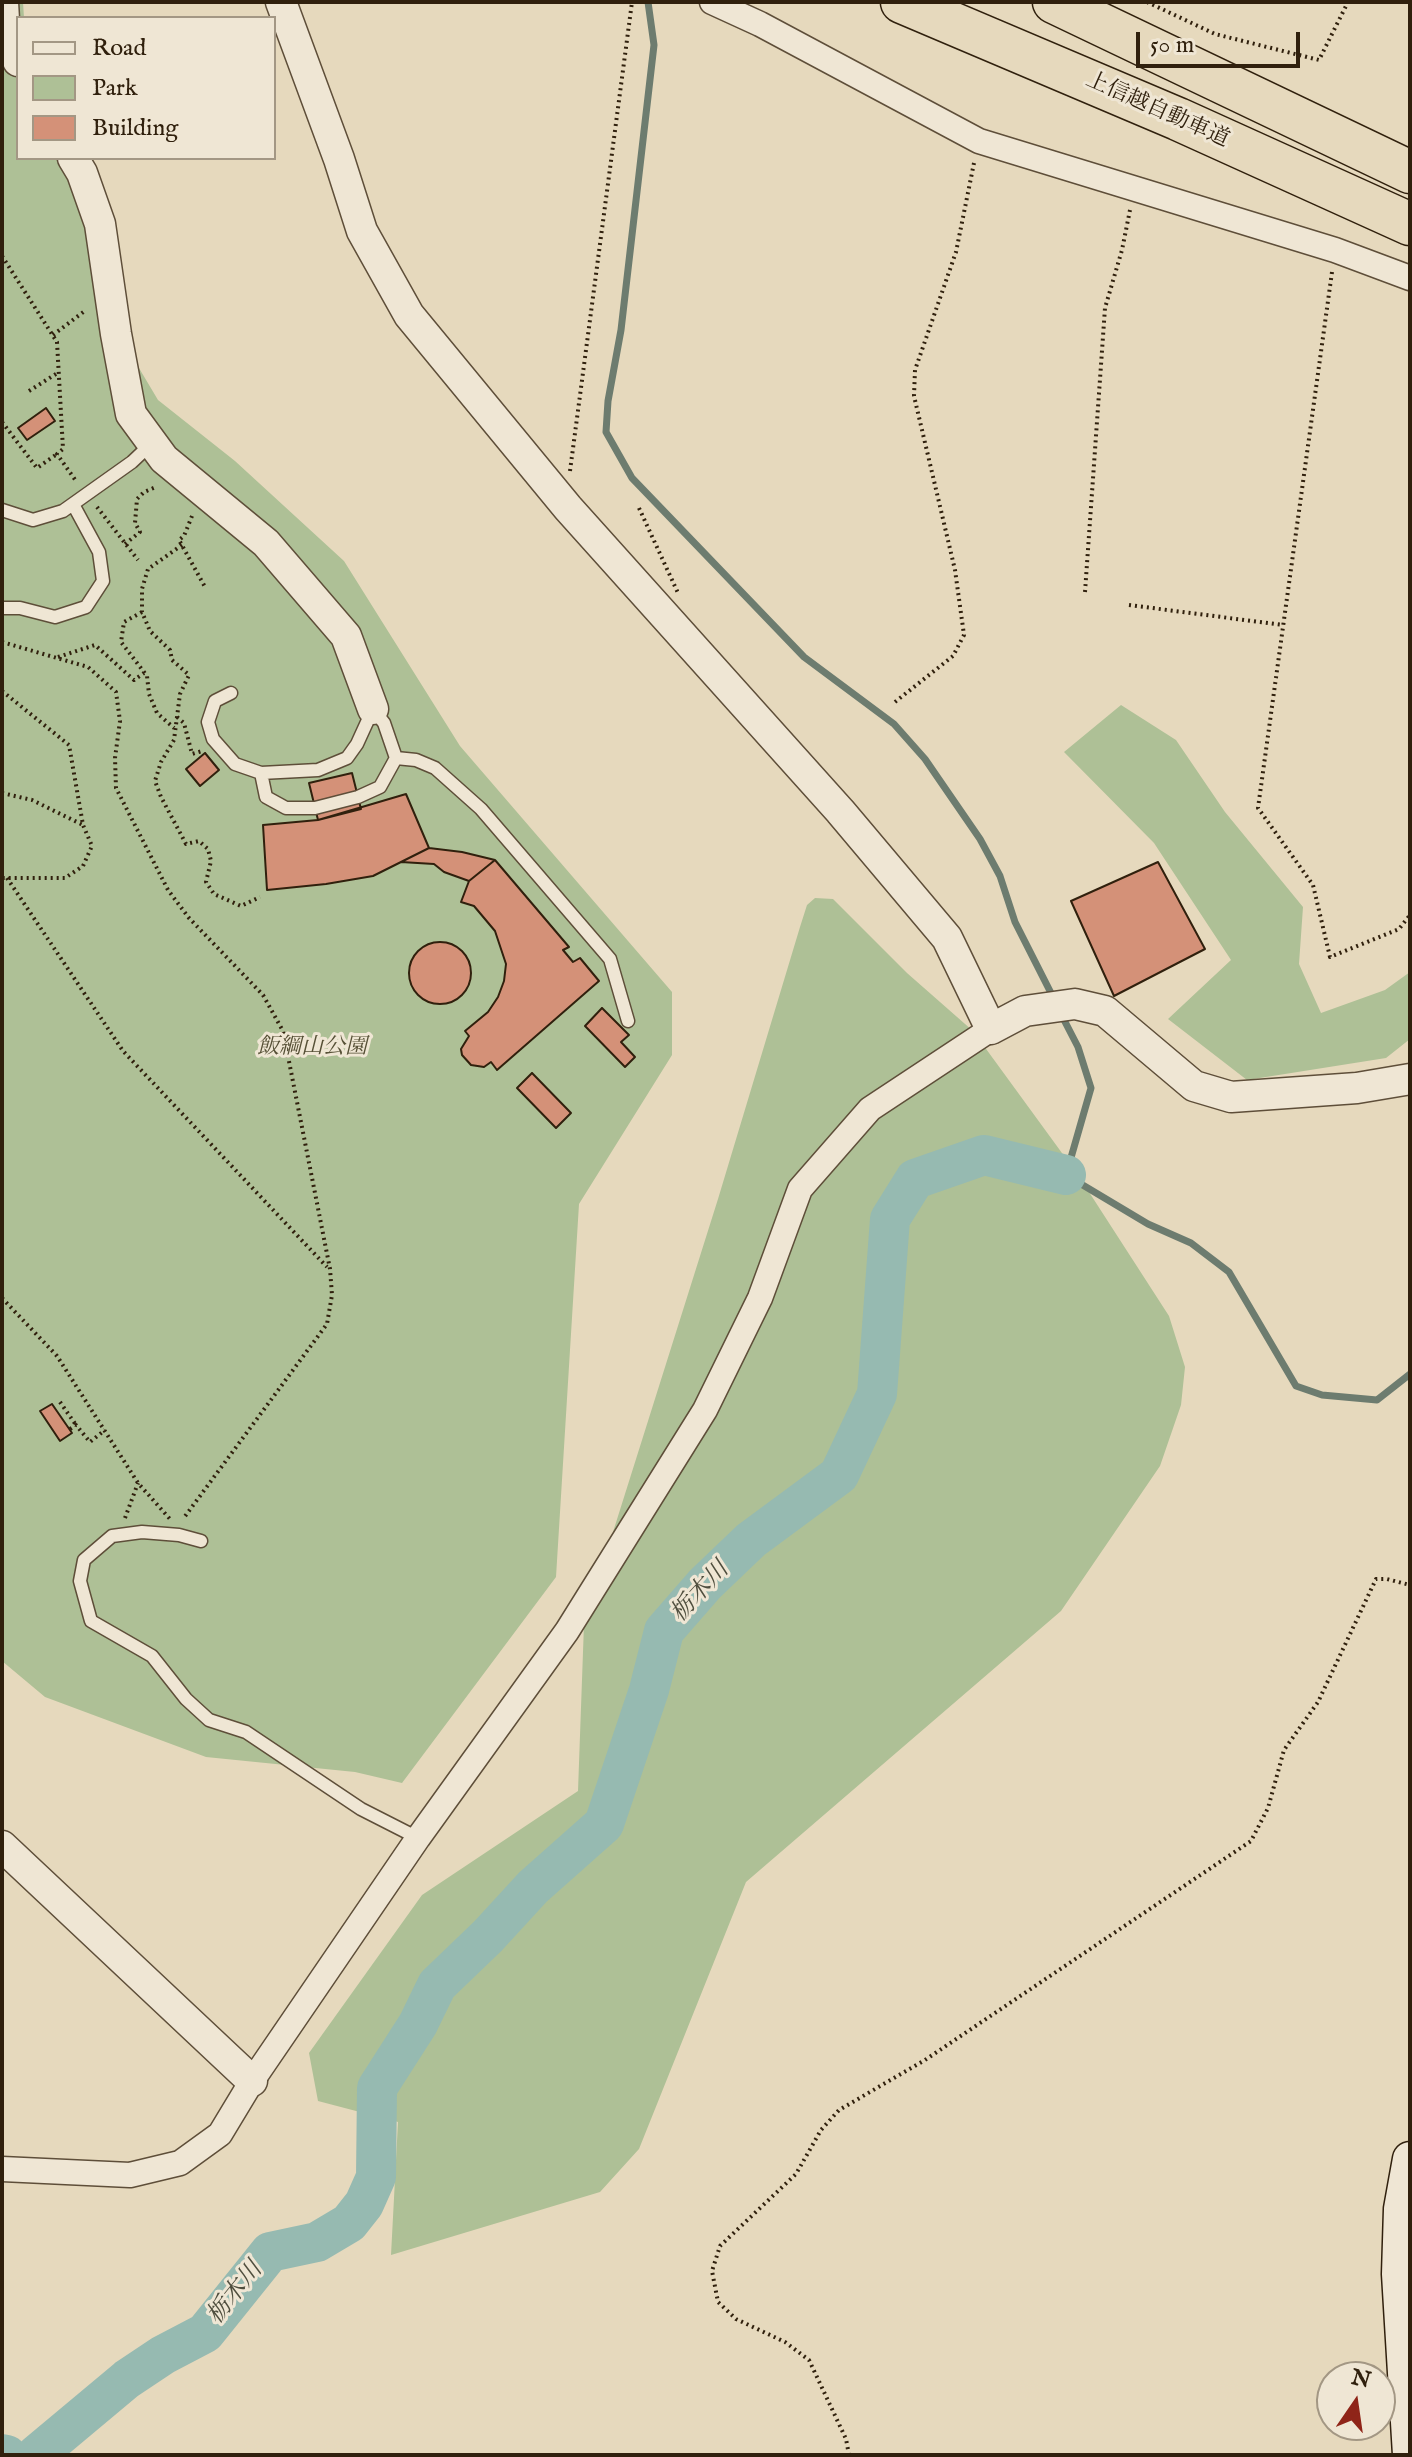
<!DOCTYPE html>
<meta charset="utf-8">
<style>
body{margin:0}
#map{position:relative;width:1412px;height:2457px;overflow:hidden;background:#e6d9bd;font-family:"IM FELL English",serif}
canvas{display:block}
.frame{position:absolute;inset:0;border:4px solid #30200d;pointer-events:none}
.legend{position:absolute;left:16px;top:16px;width:260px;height:144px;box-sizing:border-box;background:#efe6d4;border:2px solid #a39784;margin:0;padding:10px 14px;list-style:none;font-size:24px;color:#30200d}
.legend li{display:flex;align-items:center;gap:16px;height:40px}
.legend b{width:40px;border:2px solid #a39784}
.north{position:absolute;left:1316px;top:2361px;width:80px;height:80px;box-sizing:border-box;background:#efe6d4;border:2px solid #a39784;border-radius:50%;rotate:13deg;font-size:22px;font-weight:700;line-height:32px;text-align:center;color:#30200d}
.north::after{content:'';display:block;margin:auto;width:28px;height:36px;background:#8f2418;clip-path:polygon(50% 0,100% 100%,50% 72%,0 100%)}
.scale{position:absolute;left:1136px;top:32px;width:164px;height:36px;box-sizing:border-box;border:4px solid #30200d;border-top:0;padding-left:10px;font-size:24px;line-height:28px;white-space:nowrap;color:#30200d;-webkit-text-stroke:6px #efe6d4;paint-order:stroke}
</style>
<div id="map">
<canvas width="1412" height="2457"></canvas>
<div class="frame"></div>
<ul class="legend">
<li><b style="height:10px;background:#efe6d4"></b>Road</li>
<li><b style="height:22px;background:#aec096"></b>Park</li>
<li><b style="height:22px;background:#d49178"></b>Building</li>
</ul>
<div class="north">N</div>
<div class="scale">50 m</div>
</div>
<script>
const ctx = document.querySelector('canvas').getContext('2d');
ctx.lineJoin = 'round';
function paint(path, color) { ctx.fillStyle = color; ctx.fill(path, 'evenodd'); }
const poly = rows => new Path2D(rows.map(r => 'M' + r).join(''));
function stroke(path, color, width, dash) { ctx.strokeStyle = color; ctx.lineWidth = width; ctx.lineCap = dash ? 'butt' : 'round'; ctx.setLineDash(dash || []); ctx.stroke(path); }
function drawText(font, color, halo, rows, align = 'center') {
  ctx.font = font + ' "IM FELL English","Noto Serif JP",serif'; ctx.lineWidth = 6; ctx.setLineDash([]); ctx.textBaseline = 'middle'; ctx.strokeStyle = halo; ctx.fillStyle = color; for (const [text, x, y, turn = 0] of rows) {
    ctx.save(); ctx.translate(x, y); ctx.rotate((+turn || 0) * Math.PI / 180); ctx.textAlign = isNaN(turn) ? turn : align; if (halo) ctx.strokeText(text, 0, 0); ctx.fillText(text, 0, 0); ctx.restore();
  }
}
const green = poly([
 [2,2,23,2,24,18,18,18,18,158,89,158,108,199,133,358,158,400,235,461,344,561,460,746,672,992,672,1055,579,1204,556,1577,402,1783,355,1772,206,1757,45,1697,2,1661],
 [1121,705,1176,740,1225,812,1303,907,1299,964,1321,1013,1385,990,1410,972,1410,1039,1386,1058,1247,1080,1168,1019,1231,960,1154,843,1064,752],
 [815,898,833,899,907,973,973,1031,1078,1175,1169,1316,1185,1367,1181,1405,1160,1466,1061,1611,746,1882,639,2149,600,2192,391,2255,398,2122,318,2101,309,2053,422,1895,578,1791,584,1624,718,1199,800,927,807,905]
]);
const stream = poly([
 [648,2,654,45,621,330,608,401,606,432,632,478,804,657,894,724,925,759,980,839,1000,876,1015,922,1054,999],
 [1061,1014,1078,1047,1091,1088,1066,1175,1148,1224,1191,1243,1229,1272,1296,1386,1322,1395,1377,1400,1410,1374]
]);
const river = poly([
 [2,2454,7,2455],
 [36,2455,127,2379,163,2355,205,2333,270,2252,317,2242,349,2223,364,2204,376,2177,377,2088,418,2024,437,1985,488,1936,533,1887,604,1824,649,1690,664,1631,705,1584,751,1540,839,1475,877,1394,890,1219,915,1179,984,1155,1066,1175]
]);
const building = poly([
 [46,408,55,421,27,440,18,428,46,408],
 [205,753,219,770,200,786,186,769,205,753],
 [352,773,361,809,318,820,309,783,352,773],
 [406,794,429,848,373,876,326,884,267,890,263,825,318,820,406,794],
 [429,848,462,852,495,860,469,881,444,872,434,864,401,862,429,848],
 [495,860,569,947,563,950,573,962,580,958,599,981,497,1070,491,1062,484,1067,471,1065,462,1055,461,1049,469,1036,465,1031,488,1012,498,997,504,981,506,964,495,931,474,906,461,902,469,881,495,860],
 [1158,862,1205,949,1114,996,1071,901,1158,862],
 '409 973a31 31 0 1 1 62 0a31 31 0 1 1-62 0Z',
 [602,1008,629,1035,621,1042,635,1057,625,1067,585,1026,602,1008],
 [532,1073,571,1113,556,1128,517,1088,532,1073],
 [52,1404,72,1433,60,1441,40,1411,52,1404]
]);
const path = poly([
 [1147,2,1215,34,1319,60,1348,2],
 [2,256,57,342,63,449,57,454,76,481],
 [1332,272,1258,808,1313,885,1330,957,1399,929,1410,915],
 [53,335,86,310],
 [29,391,59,372],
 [2,422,37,468,57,454],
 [570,471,632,2],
 [97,507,138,560],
 [639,508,678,593],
 [192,516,184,536,179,540,205,587],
 [125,544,140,532,135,523,137,499,144,492,156,487],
 [182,545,148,569,142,589,142,612,150,631,170,650,172,660,189,675,180,694,174,740,161,762,155,781,161,797,186,844,199,841,208,849,211,861,206,882,214,894,241,906,260,897],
 [1085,592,1105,308,1122,250,1130,210],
 [1129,605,1283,625],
 [142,612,124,622,121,642,147,676,149,694,157,713,174,728],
 [2,642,88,667,116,692,120,721,115,758,116,788,168,890,189,918,263,995,283,1031,330,1269,332,1295,327,1324,183,1519],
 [58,657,95,645,134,680,144,673],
 [2,691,69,745,83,825,92,846,83,866,65,878,2,878],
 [895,702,953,656,964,635,955,570,914,396,915,370,956,252,974,163],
 [177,717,184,723,192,754,202,751],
 [2,793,32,800,83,825],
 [7,878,123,1051,327,1267],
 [2,1298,57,1356,138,1483,170,1519],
 [60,1402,76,1425],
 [70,1429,76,1425,90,1442,105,1430],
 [125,1518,138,1483],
 [849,2455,846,2439,809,2360,785,2342,736,2319,718,2302,712,2271,720,2246,796,2174,821,2130,839,2110,925,2060,1251,1841,1268,1808,1284,1750,1318,1702,1376,1579,1387,1579,1410,1585]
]);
const service = poly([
 [2,510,33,520,63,511,132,462,151,444],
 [2,608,20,608,55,617,86,607,103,581,99,552,74,506],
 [231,693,215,701,208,722,213,739,235,764,261,773,318,770,347,758,357,744,373,709,384,723,396,758,416,760,435,768,481,809,610,959,628,1021],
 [261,773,266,797,286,808,315,808,358,797,380,787,396,758],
 [201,1541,179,1535,142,1532,112,1536,84,1560,80,1581,91,1621,152,1656,186,1699,209,1720,246,1732,361,1809,418,1838]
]);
const minor = poly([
 [712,2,760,24,979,141,1335,250,1410,278],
 [2,2169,130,2175,180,2163,220,2134,252,2081,418,1838,567,1631,705,1410,760,1298,800,1189,870,1109,991,1029]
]);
const tertiary = poly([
 [3,2,4,20,18,61],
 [281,2,339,159,362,231,409,315,568,508,840,811,947,938,991,1029,1025,1011,1075,1004,1105,1011,1194,1086,1231,1097,1357,1088,1410,1079],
 [73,158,82,173,100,224,116,334,131,414,164,459,266,543,346,636,373,709],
 [2,1846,252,2081]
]);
const secondary = poly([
 [1410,2455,1399,2274,1401,2209,1410,2159]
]);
const motorway = poly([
 [902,2,1178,119,1410,224],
 [1054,2,1410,172]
]);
const streetNames = [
 ["上信越自動車道",1157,111,24]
];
const parkNames = [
 ["飯綱山公園",312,1048]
];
const waterNames = [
 ["栃木川",701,1593,-47],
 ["栃木川",236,2294,-51]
];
paint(green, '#aec096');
stroke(stream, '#6d7c6f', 7);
stroke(river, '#96bab1', 40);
paint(building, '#d49178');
stroke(building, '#30200d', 2);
stroke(service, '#5e4e39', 15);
stroke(minor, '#5e4e39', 27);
stroke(tertiary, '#5e4e39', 33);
stroke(secondary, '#30200d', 37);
stroke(motorway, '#30200d', 45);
stroke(path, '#30200d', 4, [2, 4]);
stroke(service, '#efe6d4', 12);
stroke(minor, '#efe6d4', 24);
stroke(tertiary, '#efe6d4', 30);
stroke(secondary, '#efe6d4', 34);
stroke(motorway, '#e6d9bd', 42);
drawText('22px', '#30200d', '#efe6d4', streetNames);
drawText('italic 22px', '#565036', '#efe6d4', parkNames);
drawText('italic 24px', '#4f4e3e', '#efe6d4', waterNames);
</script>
